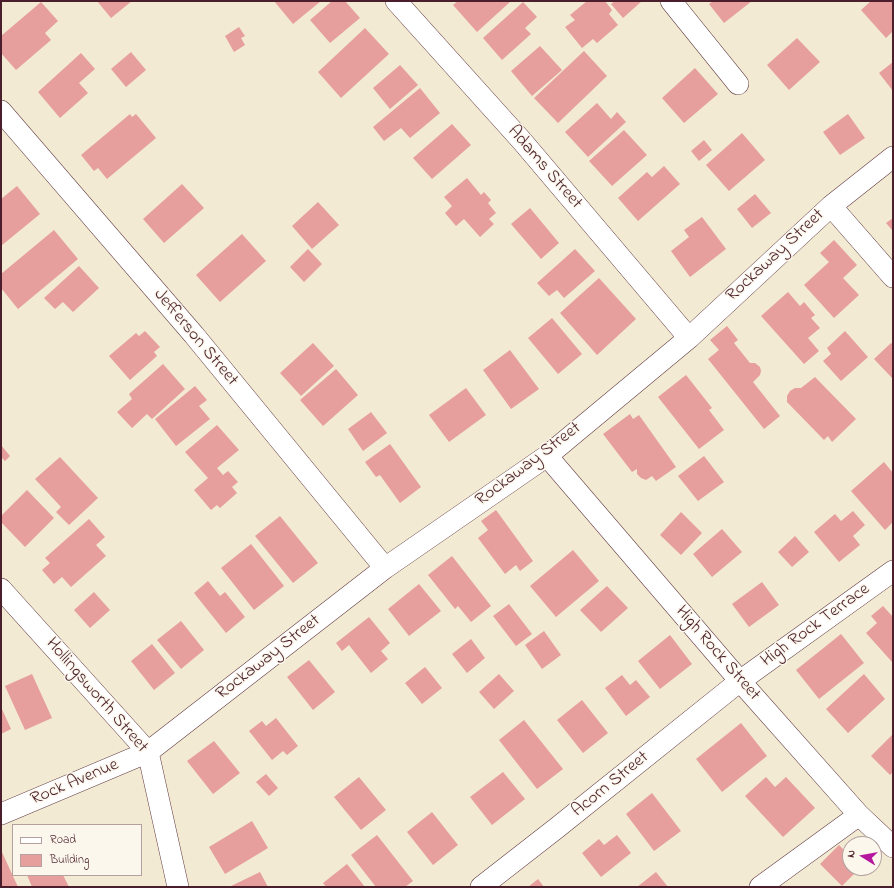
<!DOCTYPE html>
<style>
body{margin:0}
#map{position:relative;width:894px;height:888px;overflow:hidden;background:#f2ead2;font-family:"Indie Flower",sans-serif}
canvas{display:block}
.frame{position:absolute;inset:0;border:2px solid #4a1f2b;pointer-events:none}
.legend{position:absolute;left:12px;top:824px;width:130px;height:52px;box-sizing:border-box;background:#fbf7ec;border:1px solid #b4a19f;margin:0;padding:5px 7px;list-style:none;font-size:12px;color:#4a1f2b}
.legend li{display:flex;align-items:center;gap:8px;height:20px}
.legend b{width:20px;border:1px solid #b4a19f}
.north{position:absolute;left:842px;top:836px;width:40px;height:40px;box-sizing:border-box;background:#fbf7ec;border:1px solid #b4a19f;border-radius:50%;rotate:281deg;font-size:11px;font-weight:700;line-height:16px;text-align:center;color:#4a1f2b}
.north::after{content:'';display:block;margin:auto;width:14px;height:18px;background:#b5179e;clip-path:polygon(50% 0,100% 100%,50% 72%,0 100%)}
</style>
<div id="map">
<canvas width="894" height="888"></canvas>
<div class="frame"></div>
<ul class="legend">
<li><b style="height:5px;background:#fff"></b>Road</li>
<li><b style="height:11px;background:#e69f9d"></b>Building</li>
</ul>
<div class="north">N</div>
</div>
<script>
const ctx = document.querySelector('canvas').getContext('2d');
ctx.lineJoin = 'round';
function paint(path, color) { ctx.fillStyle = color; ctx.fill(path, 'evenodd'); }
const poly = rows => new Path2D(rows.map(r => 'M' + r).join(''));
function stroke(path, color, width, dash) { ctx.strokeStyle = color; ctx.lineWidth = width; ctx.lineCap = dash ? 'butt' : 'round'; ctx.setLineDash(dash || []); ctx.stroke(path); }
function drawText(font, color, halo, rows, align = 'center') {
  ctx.font = font + ' "Indie Flower",sans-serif'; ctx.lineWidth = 3; ctx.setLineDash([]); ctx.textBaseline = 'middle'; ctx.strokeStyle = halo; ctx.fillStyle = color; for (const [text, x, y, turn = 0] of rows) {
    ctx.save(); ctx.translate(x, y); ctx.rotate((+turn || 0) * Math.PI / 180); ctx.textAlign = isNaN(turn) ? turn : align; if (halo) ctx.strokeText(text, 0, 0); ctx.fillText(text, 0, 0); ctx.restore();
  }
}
const building = poly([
 [97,1,132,1,111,18],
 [274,1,321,1,293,24],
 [332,1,345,1,360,18,330,43,310,20],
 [458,1,509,1,510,2,477,32,453,5],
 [587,1,605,1,612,10,609,14,618,25,597,43,593,39,582,48,565,27,575,20,570,15],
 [615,1,642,1,623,18,611,4],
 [713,1,752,1,724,23,709,4],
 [871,1,893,1,893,31,886,38,861,10],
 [41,2,58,21,45,33,51,40,16,70,1,53,1,36],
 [523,2,537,17,525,28,531,34,502,60,483,38],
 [239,27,245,36,241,38,245,45,234,52,225,36],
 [365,28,389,54,341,98,318,72],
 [797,38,820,62,789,90,767,65],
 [540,46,562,70,532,96,511,71],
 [584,51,607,76,558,123,534,98],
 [131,52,146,70,126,87,111,69],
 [81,53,95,69,79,83,88,93,60,118,38,92],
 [893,62,893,91,879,73],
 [400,65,418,85,390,109,373,88],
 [695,68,718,94,684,123,662,98],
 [420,88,440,113,410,138,401,128,384,141,373,127],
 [597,103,611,119,617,112,626,122,588,157,565,132],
 [130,114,132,117,136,114,156,138,107,179,98,168,94,171,81,155],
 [848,114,865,138,840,155,823,132],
 [452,124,471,145,432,179,413,158],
 [624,130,647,155,612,186,589,161],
 [742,133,765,160,729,191,706,165],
 [704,140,712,150,699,161,691,151],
 [664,166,680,184,638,221,618,198,647,172,652,177],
 [467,178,481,195,484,192,491,200,488,203,496,213,489,219,494,224,480,237,464,219,456,226,445,213,452,206,444,197],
 [182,184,204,208,164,243,143,219],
 [17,186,40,214,1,246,1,199],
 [755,194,771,213,752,228,737,209],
 [318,202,339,225,312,249,292,226],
 [530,208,559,243,541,259,511,224],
 [702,217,726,249,690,277,671,251,689,237,684,230],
 [893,218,893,231,886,223],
 [54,230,78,259,18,309,1,288,1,274],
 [242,234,266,261,220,302,196,275],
 [834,240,857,265,843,278,859,295,834,318,804,285,829,262,820,253],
 [308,249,322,264,304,282,290,267],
 [575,249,595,271,564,298,557,290,549,296,537,283],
 [79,266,99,288,73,312,63,302,55,309,44,298],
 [599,278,636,319,597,355,560,313],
 [788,292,800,306,804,302,815,315,811,318,820,328,808,338,819,351,804,364,761,316],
 [552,318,582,354,558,374,528,338],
 [727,326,738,340,734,343,750,363,755,363,760,367,761,371,760,375,753,382,780,416,764,429,708,359,719,350,710,340],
 [145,331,160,347,154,352,157,356,130,380,109,356,136,333,139,336],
 [845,331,868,357,841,381,823,361,831,354,827,348],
 [313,343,334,366,301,396,280,373],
 [891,343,893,345,893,379,874,359],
 [510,350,539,389,511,409,483,370],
 [163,364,185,389,152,419,147,414,132,428,117,412,132,399,129,394],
 [336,369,358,395,323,426,300,400],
 [686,375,712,408,709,410,724,430,699,449,658,397],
 [815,377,856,419,832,442,828,436,824,440,787,402,787,396,790,391,795,388,801,388],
 [195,386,207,400,199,406,210,419,176,446,155,419],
 [466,388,486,415,449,442,429,415],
 [371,412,387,433,363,451,348,429],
 [630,414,633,419,639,415,676,467,656,481,652,476,646,480,641,478,637,474,637,469,632,472,603,434],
 [217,425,239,450,217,468,223,475,228,471,238,482,232,487,237,493,220,508,217,505,211,510,194,490,208,478,185,452],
 [390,444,421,487,400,503,380,475,376,477,365,462],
 [1,445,10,456,5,461,1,457],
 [704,456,724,482,698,501,678,476],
 [60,457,98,498,69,525,56,512,61,507,35,479],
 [884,462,893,473,893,522,885,530,851,491],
 [27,490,54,518,25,547,1,522,1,516],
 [496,510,533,561,520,571,516,565,505,574,478,538,488,530,481,521],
 [853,511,865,525,853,536,860,545,839,562,814,532,835,514,841,521],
 [681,512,702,533,681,555,660,535],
 [280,516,318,563,293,583,255,536],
 [89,519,105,537,96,545,106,556,71,587,62,577,54,584,42,570,50,563,45,558],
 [722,529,742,552,712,577,693,554],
 [795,536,809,552,792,567,778,552],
 [251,544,284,586,254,610,221,568],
 [573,550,599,581,556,617,530,586],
 [452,556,491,606,471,622,458,606,455,609,428,575],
 [208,581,220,596,225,592,245,617,226,633,194,593],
 [762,582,779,605,749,627,732,604],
 [419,584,441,611,409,636,388,609],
 [607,586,628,608,601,632,580,610],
 [94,592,110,610,90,628,74,610],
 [509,604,532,634,516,646,493,616],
 [883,606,893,617,893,663,866,633,877,623,871,616],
 [369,617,390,643,381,651,388,659,371,673,349,645,342,651,336,643],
 [181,621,204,650,181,669,157,640],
 [544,631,561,655,542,669,525,645],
 [841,634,864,663,819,699,796,670],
 [670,635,692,664,660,689,638,661],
 [471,639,485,658,467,673,452,654],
 [152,644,175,673,154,690,131,661],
 [309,660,335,692,313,710,287,677],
 [425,667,442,688,422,704,405,683],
 [32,674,52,718,25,730,5,686],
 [499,674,514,691,494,709,479,692],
 [864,674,885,699,848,733,826,709],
 [622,675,630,685,636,680,650,697,626,716,605,688],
 [582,700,608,733,583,753,557,720],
 [1,707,11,729,1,734],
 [276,718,298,746,287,755,283,751,272,760,249,731,262,721,266,726],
 [524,720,563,769,537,789,499,740],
 [741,723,767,756,722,792,696,759],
 [893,734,893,772,890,775,871,756],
 [214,741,240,773,213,794,187,761],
 [503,772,525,799,492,825,470,797],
 [266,774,278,788,269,796,256,782],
 [359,777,386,810,361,830,334,797],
 [766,777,775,787,786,777,815,808,783,837,745,796],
 [652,793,681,831,654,851,626,814],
 [432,812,458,845,433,865,407,832],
 [252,821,268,848,225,874,209,847],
 [377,835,413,881,405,887,376,887,351,855],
 [617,835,631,853,601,877,582,853,599,839,604,845],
 [839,845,850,856,850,868,860,868,842,886,820,864],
 [1,850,18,887,1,887],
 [347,864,365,887,326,887,323,883],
 [260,872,268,887,229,887],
 [656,872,668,887,637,887],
 [27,875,63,875,69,887,32,887],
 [538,879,544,887,528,887]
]);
const minor = poly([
 [396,1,522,141,689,338],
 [671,1,738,84],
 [1,111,194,335,385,568],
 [831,206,893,277],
 [547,456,740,681,859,815,893,847],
 [1,589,148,752,178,887],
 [1,814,148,752,385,568,547,456,689,338,831,206,893,157],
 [481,887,558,827,740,681,893,571],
 [760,887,859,815]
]);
const streetNames = [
 ["Adams Street",544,168,49],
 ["Rockaway Street",776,256,-43],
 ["Jefferson Street",195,338,50],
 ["Rockaway Street",529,465,-37],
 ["High Rock Terrace",816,626,-36],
 ["High Rock Street",717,654,49],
 ["Rockaway Street",269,658,-38],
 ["Hollingsworth Street",96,696,49],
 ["Rock Avenue",75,783,-23],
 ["Acorn Street",611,785,-39]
];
paint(building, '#e69f9d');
stroke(minor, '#633d44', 22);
stroke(minor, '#fff', 21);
drawText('18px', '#4a1f2b', '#fbf7ec', streetNames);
</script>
